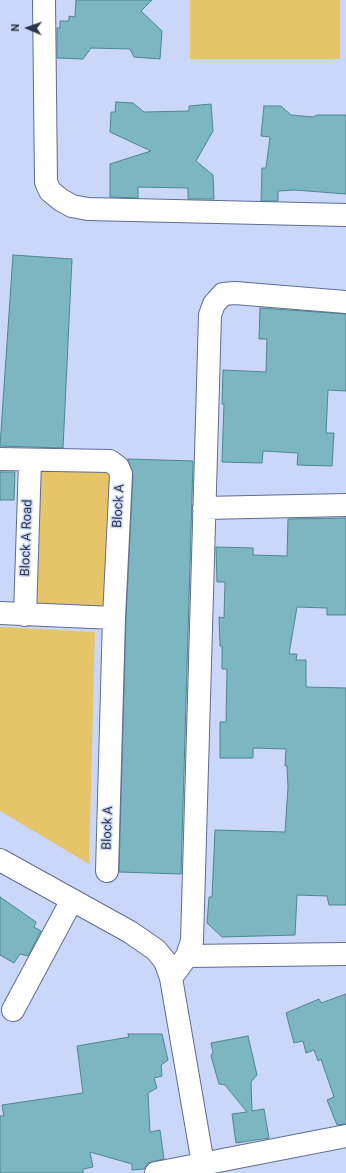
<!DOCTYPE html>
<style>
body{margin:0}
#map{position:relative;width:346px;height:1173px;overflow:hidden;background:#cad7f9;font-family:Roboto,sans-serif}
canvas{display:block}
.north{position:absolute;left:8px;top:8px;width:40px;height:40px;-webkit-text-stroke:3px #cad7f9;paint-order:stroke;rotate:272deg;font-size:11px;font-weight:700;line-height:16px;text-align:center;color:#303647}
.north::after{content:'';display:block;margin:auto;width:14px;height:18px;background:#303647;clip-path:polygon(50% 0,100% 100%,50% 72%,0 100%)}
</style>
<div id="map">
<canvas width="346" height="1173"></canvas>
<div class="north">N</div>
</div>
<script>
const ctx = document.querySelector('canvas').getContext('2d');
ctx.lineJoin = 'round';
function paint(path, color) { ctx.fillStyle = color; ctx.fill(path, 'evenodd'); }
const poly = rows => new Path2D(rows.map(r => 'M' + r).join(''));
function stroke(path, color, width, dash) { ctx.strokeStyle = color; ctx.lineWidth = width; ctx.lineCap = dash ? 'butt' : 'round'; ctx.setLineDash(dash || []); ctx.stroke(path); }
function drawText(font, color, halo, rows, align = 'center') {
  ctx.font = font + ' Roboto,sans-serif'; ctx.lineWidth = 3; ctx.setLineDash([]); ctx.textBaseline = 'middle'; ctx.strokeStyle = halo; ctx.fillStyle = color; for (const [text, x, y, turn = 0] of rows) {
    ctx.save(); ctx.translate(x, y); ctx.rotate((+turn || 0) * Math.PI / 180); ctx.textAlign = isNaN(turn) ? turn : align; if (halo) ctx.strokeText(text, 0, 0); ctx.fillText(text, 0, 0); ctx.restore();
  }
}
const green = poly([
 [190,0,340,0,340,59,190,59],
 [41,465,111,468,106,610,36,607],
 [0,627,95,632,89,864,0,811]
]);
const building = poly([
 [76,0,152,0,141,11,162,31,160,59,134,57,130,49,91,48,83,59,57,58,57,28,60,28,60,21,69,21,69,16,75,17,76,0],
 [116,102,133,103,144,112,189,111,189,106,211,104,213,131,196,161,213,175,214,199,188,199,188,188,138,187,138,198,110,197,110,164,151,151,110,132,111,112,115,112,116,102],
 [264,106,281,106,291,115,313,117,317,115,346,115,346,194,295,190,278,191,278,201,261,201,262,168,266,168,270,137,261,136,264,106],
 [13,255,72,259,63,448,0,446,13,255],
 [260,308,346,314,346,391,328,390,326,433,334,433,332,466,297,465,298,453,263,451,262,463,222,462,224,404,222,404,223,370,266,372,267,339,259,339,260,308],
 [128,459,193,461,181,874,119,872,126,618,133,475,128,459],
 [0,472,15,472,14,500,0,500,0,472],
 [346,518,346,615,327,615,327,608,297,607,289,654,297,654,296,660,306,660,306,687,346,688,346,905,329,905,327,896,297,895,295,935,222,937,207,923,209,897,212,897,215,830,285,832,288,787,287,766,285,766,286,749,253,748,253,758,220,758,220,722,226,722,227,669,222,669,222,646,220,646,219,617,224,618,225,582,217,582,216,547,253,548,253,555,287,556,288,519,346,518],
 [0,897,36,922,34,927,41,931,28,956,20,954,14,963,0,955,0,897],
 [346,994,346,1124,337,1125,327,1100,334,1097,321,1059,318,1061,314,1050,306,1053,303,1041,294,1043,286,1013,319,999,321,1003,346,994],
 [128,1034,162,1034,168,1060,161,1065,162,1076,154,1078,157,1088,148,1093,150,1132,160,1130,164,1159,148,1163,144,1169,132,1170,132,1164,90,1152,93,1167,83,1169,83,1173,0,1173,0,1116,4,1116,2,1105,83,1093,77,1046,129,1037,128,1034],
 [248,1036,257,1075,251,1082,252,1111,264,1109,269,1138,236,1143,232,1114,247,1112,225,1085,219,1084,211,1056,213,1052,211,1043,248,1036]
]);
const minor = poly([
 [44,0,46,182,50,191,61,200,72,206,88,209,346,215],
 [0,459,110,461,118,467,121,474,114,618,107,871],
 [204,508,346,505],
 [0,613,114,618],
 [25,615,30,461],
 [0,860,130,932,156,950,165,961,171,978,203,1164],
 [187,956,346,954],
 [171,978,187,956,192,941,210,315,214,304,223,294,235,293,346,302],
 [13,1010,72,900],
 [156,1173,346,1136]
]);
const streetNames = [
 ["Block A",119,506,-87],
 ["Block A Road",27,538,-88],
 ["Block A",108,828,-88]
];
paint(green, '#e6c468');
paint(building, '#7cb7c1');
stroke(building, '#4c868f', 1);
stroke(minor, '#5f6d93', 24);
stroke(minor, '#fff', 22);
drawText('13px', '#303647', '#cad7f9', streetNames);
</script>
